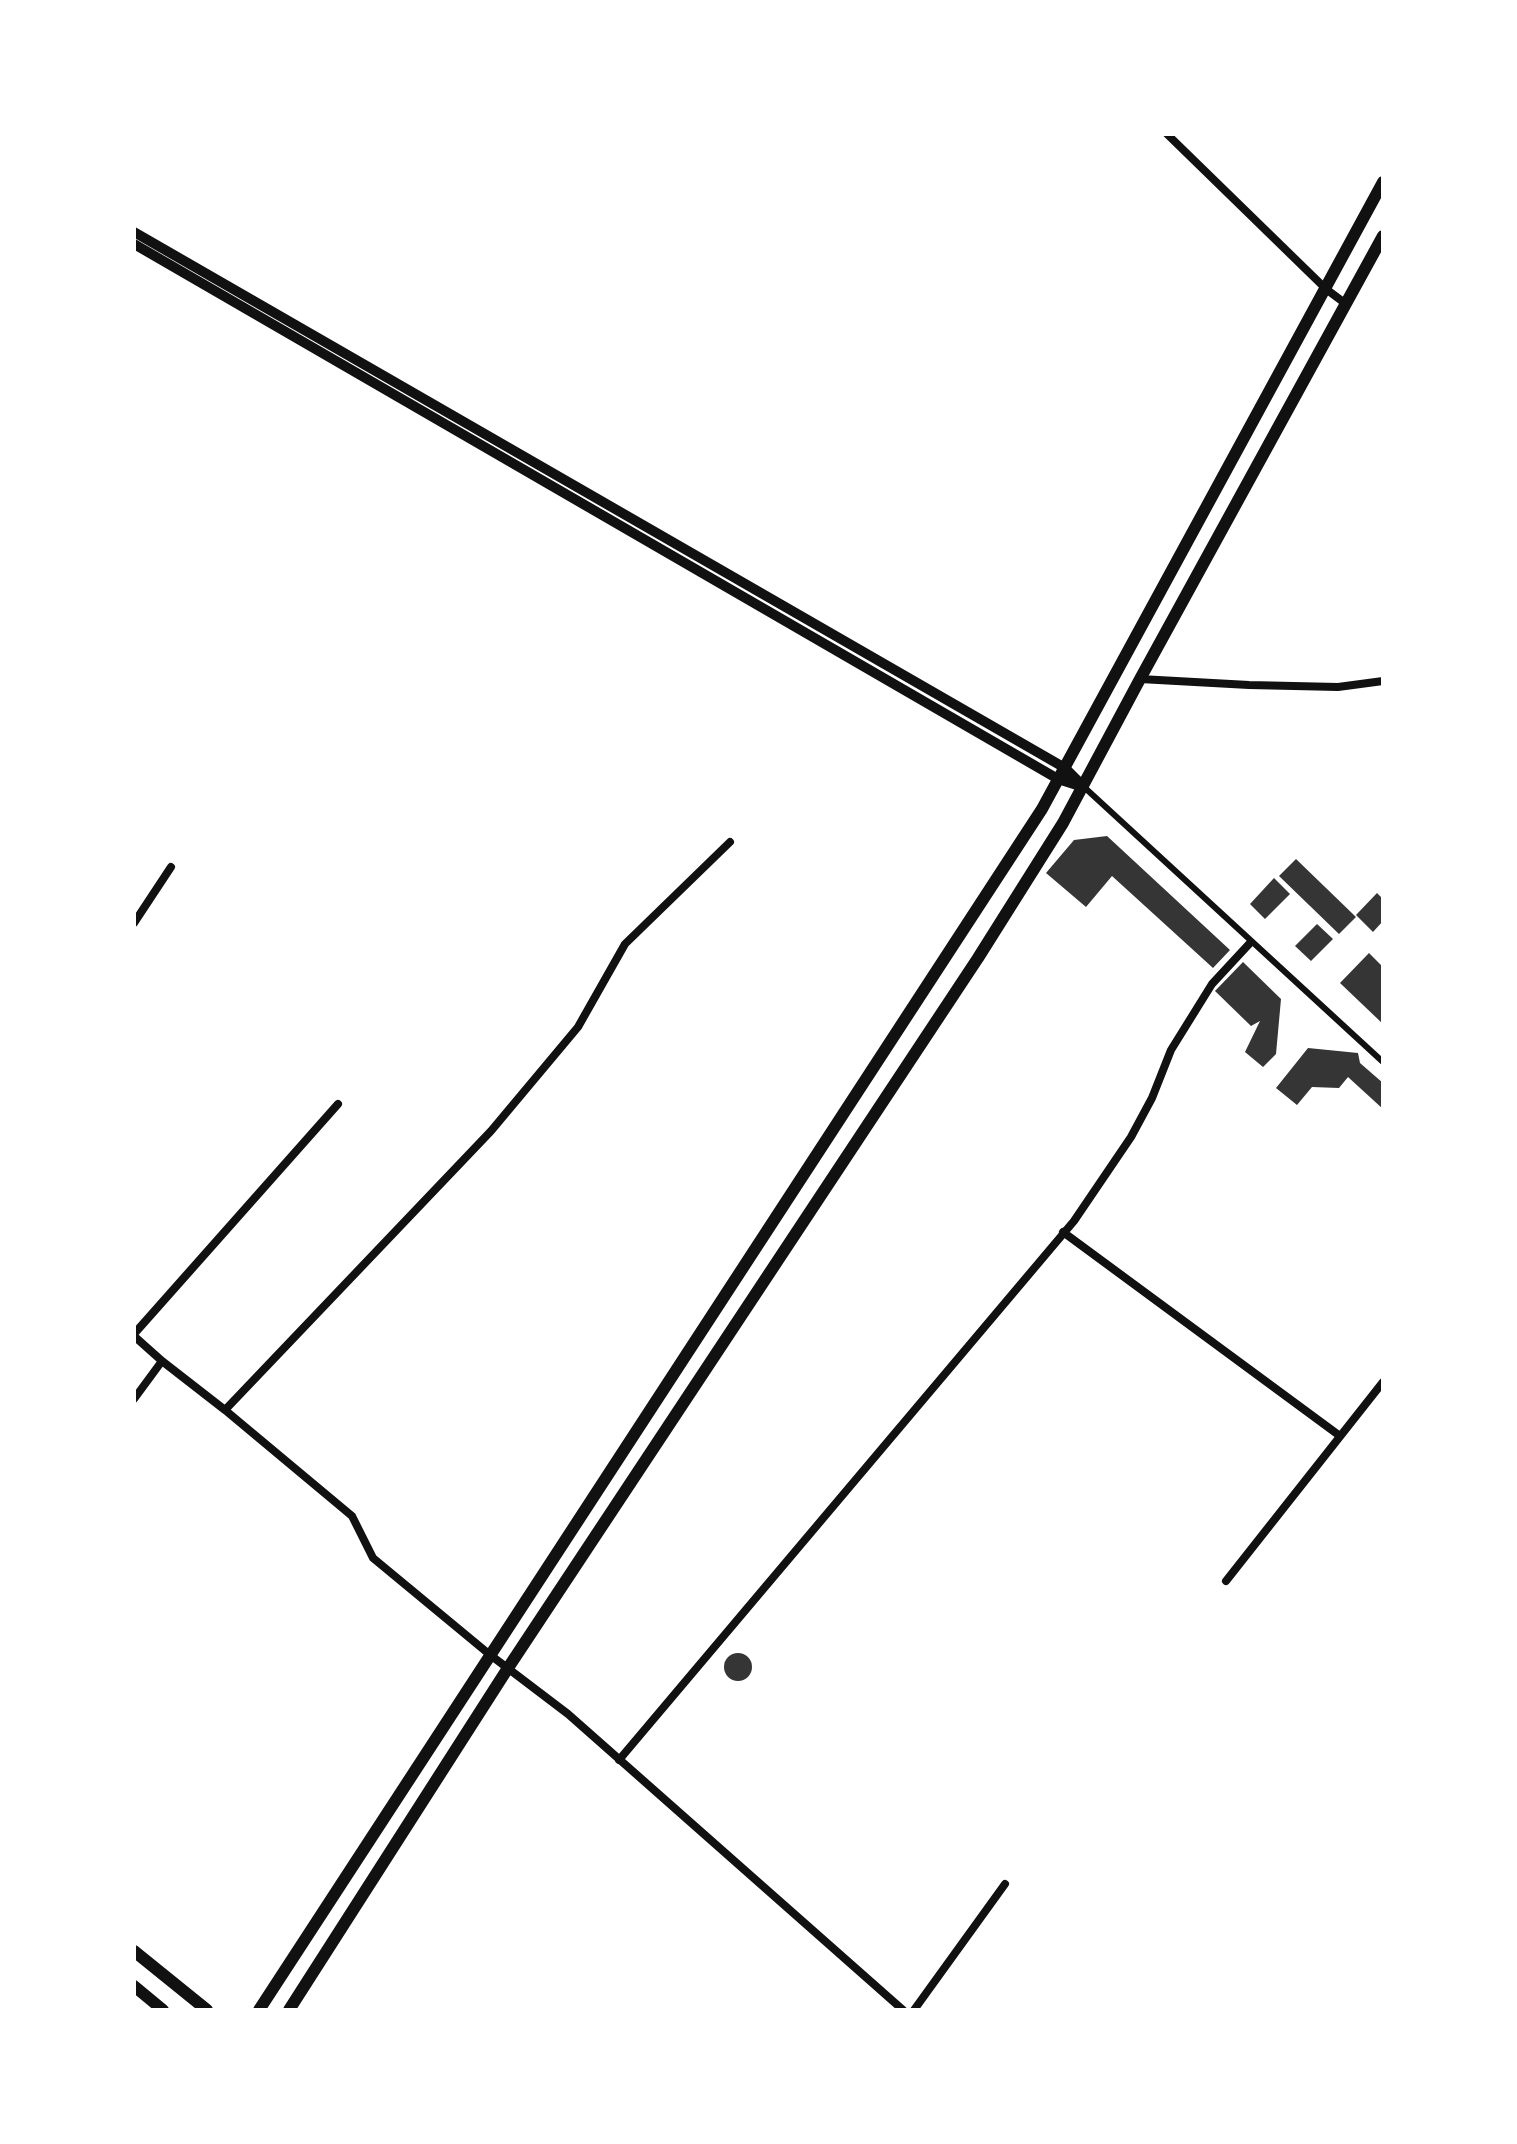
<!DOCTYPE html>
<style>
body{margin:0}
#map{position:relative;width:1517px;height:2144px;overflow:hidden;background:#fff;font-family:Merriweather,serif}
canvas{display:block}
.frame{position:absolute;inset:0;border:136px solid #fff;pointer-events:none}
</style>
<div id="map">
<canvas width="1517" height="2144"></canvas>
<div class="frame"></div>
</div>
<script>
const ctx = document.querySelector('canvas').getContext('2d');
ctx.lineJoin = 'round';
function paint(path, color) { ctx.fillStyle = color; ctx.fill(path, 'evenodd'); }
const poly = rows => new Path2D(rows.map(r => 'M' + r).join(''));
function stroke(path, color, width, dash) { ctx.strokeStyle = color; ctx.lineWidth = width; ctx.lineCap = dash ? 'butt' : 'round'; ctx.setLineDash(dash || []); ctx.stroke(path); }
const building = poly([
 [1107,836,1230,950,1213,968,1112,876,1086,907,1046,873,1074,840],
 [1296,859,1356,917,1339,934,1279,876],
 [1274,878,1290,894,1265,919,1250,904],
 [1377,893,1383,899,1383,921,1373,932,1356,915],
 [1317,924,1333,939,1311,961,1295,946],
 [1369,953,1383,967,1383,1024,1340,983],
 [1243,962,1281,999,1276,1054,1263,1067,1245,1052,1260,1021,1251,1026,1215,991],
 [1308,1048,1358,1053,1360,1063,1383,1083,1383,1109,1348,1077,1339,1088,1312,1087,1297,1105,1276,1088],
 '724 1667a14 14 0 1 1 28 0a14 14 0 1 1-28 0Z'
]);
const pedestrian = poly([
 [1084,787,1383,1062]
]);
const minor = poly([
 [1167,134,1326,289,1346,304],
 [1140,679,1249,685,1338,687,1383,681],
 [134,923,171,867],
 [1063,1232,1340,1436],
 [134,1334,338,1104],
 [134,1336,162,1361,225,1410,352,1516,373,1558,489,1654,568,1714,903,2010],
 [134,1399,162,1361],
 [225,1410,491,1131,578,1027,625,944,730,842],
 [1226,1581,1383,1382],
 [619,1760,1074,1221,1131,1137,1152,1098,1171,1050,1212,984,1250,943],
 [914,2010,1005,1884]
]);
const tertiary = poly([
 [134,232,1065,768,1084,787],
 [134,244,1058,779,1083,787]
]);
const primary = poly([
 [134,1951,207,2010],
 [134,1986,163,2010],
 [259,2010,1042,809,1383,182],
 [289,2010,508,1668,978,958,1063,823,1140,679,1383,236]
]);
paint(building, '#353535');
stroke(pedestrian, '#111', 6);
stroke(minor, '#111', 8);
stroke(tertiary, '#111', 10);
stroke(primary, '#111', 12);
</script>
